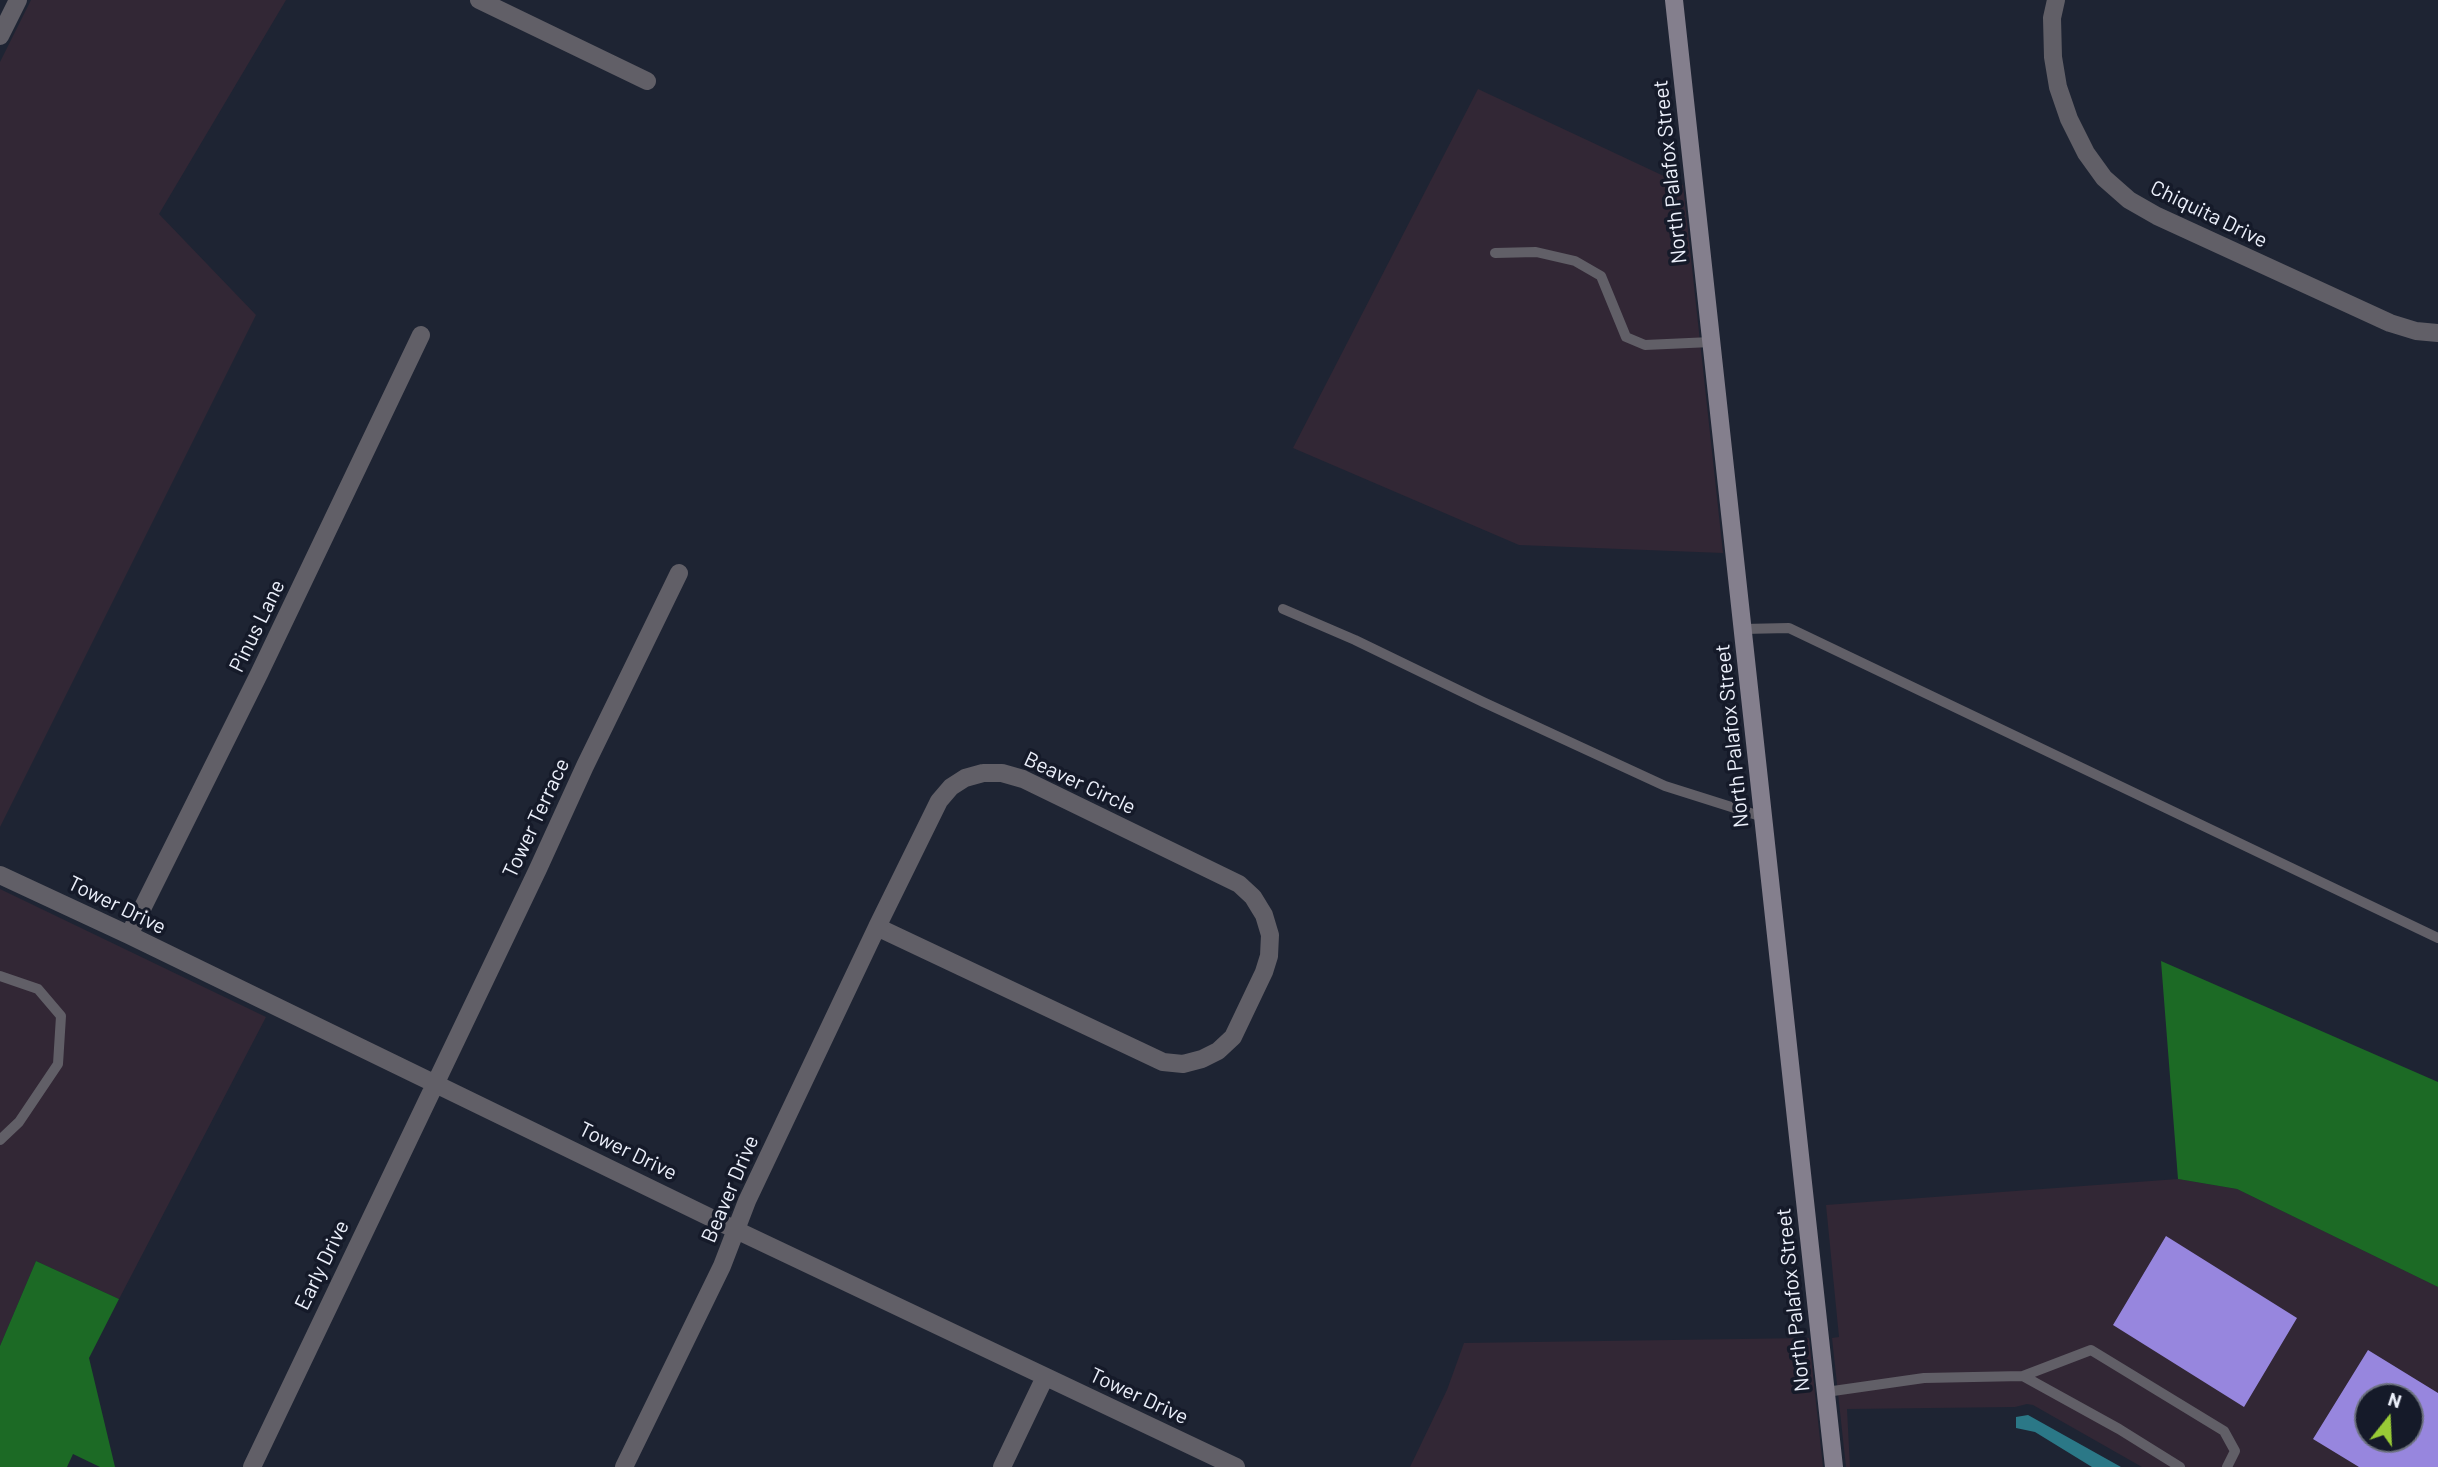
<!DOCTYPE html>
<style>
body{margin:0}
#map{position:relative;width:2438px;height:1467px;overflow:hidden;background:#1e2433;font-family:Barlow,sans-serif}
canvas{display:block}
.north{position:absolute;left:2354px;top:1383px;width:70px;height:70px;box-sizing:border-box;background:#151a29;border:2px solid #6b707d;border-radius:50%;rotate:18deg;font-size:19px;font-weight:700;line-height:28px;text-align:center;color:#ecf0fb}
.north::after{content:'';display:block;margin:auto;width:24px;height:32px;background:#99cb36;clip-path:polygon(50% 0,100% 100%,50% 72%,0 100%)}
</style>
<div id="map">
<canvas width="2438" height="1467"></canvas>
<div class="north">N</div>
</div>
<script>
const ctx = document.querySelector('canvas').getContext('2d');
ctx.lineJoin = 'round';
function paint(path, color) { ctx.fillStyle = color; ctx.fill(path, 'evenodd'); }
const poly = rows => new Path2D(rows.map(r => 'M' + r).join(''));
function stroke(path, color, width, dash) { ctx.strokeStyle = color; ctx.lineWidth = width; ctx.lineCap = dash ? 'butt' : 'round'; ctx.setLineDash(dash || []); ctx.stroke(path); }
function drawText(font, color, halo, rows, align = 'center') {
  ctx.font = font + ' Barlow,sans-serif'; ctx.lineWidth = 7; ctx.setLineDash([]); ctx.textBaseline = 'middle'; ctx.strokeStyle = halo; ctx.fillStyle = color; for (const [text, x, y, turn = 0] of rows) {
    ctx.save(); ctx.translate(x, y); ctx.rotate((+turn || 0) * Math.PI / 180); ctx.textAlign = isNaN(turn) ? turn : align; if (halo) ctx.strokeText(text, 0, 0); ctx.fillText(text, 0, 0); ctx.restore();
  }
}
const commercial = poly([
 [31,0,286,0,159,214,256,315,0,827,0,62],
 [1478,89,1683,185,1723,553,1519,545,1293,448],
 [0,889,266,1017,119,1299,36,1261,0,1346],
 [2178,1179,2237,1189,2438,1287,2438,1467,2142,1467,2033,1405,2027,1404,2015,1407,1847,1409,1850,1467,1846,1467,1832,1338,1839,1337,1826,1205],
 [2368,1397,2410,1397,2410,1439,2368,1439],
 [1809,1338,1823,1467,1410,1467,1447,1390,1464,1343]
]);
const forest = poly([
 [2161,961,2438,1082,2438,1287,2237,1189,2178,1179],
 [36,1261,119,1299,89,1358,115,1467,100,1467,73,1454,67,1467,0,1467,0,1346]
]);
const water = poly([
 [2028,1415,2121,1467,2092,1467,2035,1432,2016,1428,2016,1417]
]);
const building = poly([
 [2166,1236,2297,1318,2244,1407,2113,1325],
 [2368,1350,2438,1393,2438,1467,2359,1467,2313,1439],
 [2368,1397,2410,1397,2410,1439,2368,1439]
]);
const service = poly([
 [1495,253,1536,252,1575,261,1601,276,1626,337,1645,345,1711,342],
 [1283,609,1355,640,1483,702,1665,786,1763,817],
 [1743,629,1789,628,2438,938],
 [0,976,38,989,61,1016,58,1064,19,1122,0,1140],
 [2023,1376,2119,1429,2180,1467],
 [1826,1392,1924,1378,2023,1376,2091,1350,2224,1431,2235,1451,2227,1467]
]);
const minor = poly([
 [479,0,647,81],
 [2056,0,2052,18,2053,57,2058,87,2069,119,2086,153,2104,178,2129,200,2157,216,2390,323,2416,331,2438,333],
 [0,36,18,0],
 [983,773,1002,773,1023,779,1239,884,1253,897,1264,915,1270,935,1269,956,1264,972,1233,1037,1218,1051,1202,1059,1183,1064,1163,1062,877,927,939,801,951,787,965,778,983,773],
 [0,875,129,935,736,1230,1236,1467],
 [129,935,259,674,421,335],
 [252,1467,538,869,585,766,679,573],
 [624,1467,722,1266,747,1201,877,927],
 [1002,1467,1045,1377]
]);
const secondary = poly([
 [1674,0,1834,1467]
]);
const streetNames = [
 ["North Palafox Street",1670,172,-96],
 ["Chiquita Drive",2209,214,26],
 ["Pinus Lane",257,626,-64],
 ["North Palafox Street",1732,736,-96],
 ["Beaver Circle",1080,783,25],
 ["Tower Terrace",536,818,-65],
 ["Tower Drive",117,905,26],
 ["Tower Drive",628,1151,26],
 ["Beaver Drive",730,1189,-67],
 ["Early Drive",322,1265,-64],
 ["North Palafox Street",1793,1300,-96],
 ["Tower Drive",1139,1396,25]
];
paint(commercial, '#322735');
paint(forest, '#1c6a25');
paint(water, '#2b7887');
paint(building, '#9786de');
stroke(service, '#615f67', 10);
stroke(minor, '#615f67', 18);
stroke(secondary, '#847f8d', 18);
drawText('21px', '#ecf0fb', '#151a29', streetNames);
</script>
